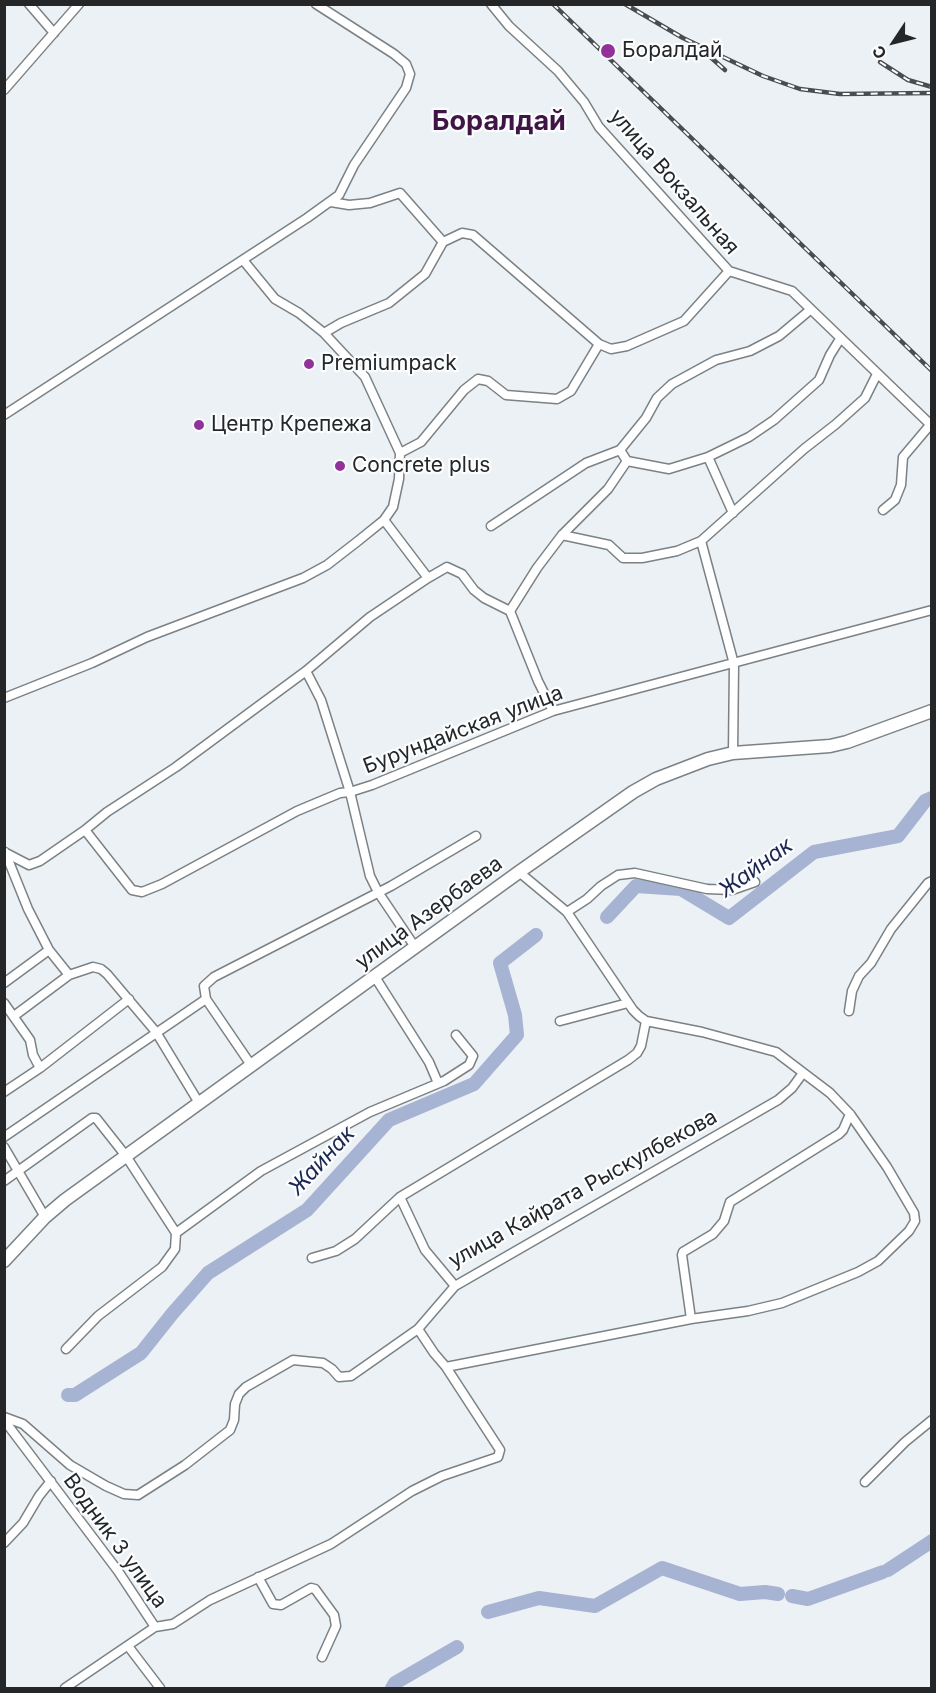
<!DOCTYPE html>
<meta charset="utf-8">
<style>
body{margin:0}
#map{position:relative;width:936px;height:1693px;overflow:hidden;background:#ebf1f4;font-family:Inter,sans-serif}
canvas{display:block}
.frame{position:absolute;inset:0;border:6px solid #242627;pointer-events:none}
.north{position:absolute;left:864px;top:12px;width:60px;height:60px;-webkit-text-stroke:4px #fbfdff;paint-order:stroke;rotate:235deg;font-size:16px;font-weight:700;line-height:24px;text-align:center;color:#242627}
.north::after{content:'';display:block;margin:auto;width:21px;height:27px;background:#242627;clip-path:polygon(50% 0,100% 100%,50% 72%,0 100%)}
</style>
<div id="map">
<canvas width="936" height="1693"></canvas>
<div class="frame"></div>
<div class="north">С</div>
</div>
<script>
const ctx = document.querySelector('canvas').getContext('2d');
ctx.lineJoin = 'round';
const poly = rows => new Path2D(rows.map(r => 'M' + r).join(''));
function stroke(path, color, width, dash) { ctx.strokeStyle = color; ctx.lineWidth = width; ctx.lineCap = dash ? 'butt' : 'round'; ctx.setLineDash(dash || []); ctx.stroke(path); }
function drawText(font, color, halo, rows, align = 'center') {
  ctx.font = font + ' Inter,sans-serif'; ctx.lineWidth = 4.5; ctx.setLineDash([]); ctx.textBaseline = 'middle'; ctx.strokeStyle = halo; ctx.fillStyle = color; for (const [text, x, y, turn = 0] of rows) {
    ctx.save(); ctx.translate(x, y); ctx.rotate((+turn || 0) * Math.PI / 180); ctx.textAlign = isNaN(turn) ? turn : align; if (halo) ctx.strokeText(text, 0, 0); ctx.fillText(text, 0, 0); ctx.restore();
  }
}
const river = poly([
 [607,917,636,886,681,889,729,918,814,852,898,836,925,801,932,798],
 [68,1395,75,1395,141,1353,172,1314,208,1273,307,1210,389,1120,474,1084,517,1035,515,1015,500,963,536,935],
 [888,1570,932,1541],
 [792,1596,808,1599,883,1572],
 [488,1612,539,1598,595,1606,662,1568,740,1594,765,1592,778,1594],
 [392,1688,395,1683,457,1647]
]);
const minor = poly([
 [29,4,54,33],
 [491,4,509,26,558,71,584,102,599,127,729,271,792,291,932,426],
 [4,90,79,4],
 [331,202,349,205,370,203,400,193,443,242,462,233,473,235,599,344,611,349,627,346,684,321,729,271],
 [810,310,779,336,750,351,716,360,672,384,657,398,646,418,620,450,627,461,669,469,708,457,749,437,774,420,819,380,830,355,840,339],
 [324,333,341,323,389,303,425,274,443,242],
 [4,415,307,218,339,195,354,165,406,88,410,74,406,64,394,54,316,4],
 [400,453,421,442,464,390,478,379,488,381,506,395,557,399,571,391,599,344],
 [708,457,733,513],
 [883,510,895,500,901,485,903,457,930,425],
 [384,520,428,578],
 [491,526,586,463,620,450],
 [562,535,609,545,623,558,642,558,677,551,701,541,804,449,836,424,865,398,877,374],
 [701,541,734,664,733,753],
 [510,611,537,568,562,535,608,489,627,461],
 [306,671,321,700,350,792,370,876,378,892,415,947],
 [4,698,92,663,147,637,303,578,327,565,358,541,384,520,393,507,399,479,400,453,365,377,324,333,299,313,275,299,243,260],
 [85,830,132,890,142,892,162,884,297,811,340,793,350,792,372,785,553,711,932,610],
 [4,852,29,865,40,861,85,830,107,812,176,767,306,671,370,617,428,578,447,567,462,574,474,590,484,598,510,611,538,681,553,711],
 [5,852,28,909,49,950,69,975,93,967,101,969,107,974,156,1032,199,1103],
 [567,912,587,899,601,886,618,875,635,873,707,889,732,890,755,882],
 [375,977,429,1062,438,1083],
 [4,983,49,950],
 [4,1003,30,1040,33,1055,40,1068],
 [849,1011,852,991,859,976,871,963,891,929,928,883,932,881],
 [14,1016,69,975],
 [560,1021,628,1003],
 [251,1065,206,999,204,986,214,977,391,886,476,836],
 [4,1092,40,1068,129,999],
 [4,1137,206,999],
 [4,1147,45,1217],
 [4,1181,92,1118,96,1118,126,1156,176,1233],
 [400,1197,425,1250,455,1286],
 [312,1258,336,1251,355,1239,400,1197,628,1060,637,1053,641,1046,646,1021],
 [691,1319,682,1255,683,1252,713,1234,724,1221,730,1202,839,1134,843,1130,850,1114],
 [418,1329,434,1353,446,1367,691,1319,748,1311,782,1303,858,1272,878,1261,909,1231,915,1221,914,1213,887,1167,850,1114,830,1093,776,1052,702,1032,646,1021,639,1016,633,1010,567,912,519,872],
 [66,1349,98,1316,162,1267,175,1249,176,1233,261,1171,370,1112,444,1081,469,1065,473,1056,456,1035],
 [4,1417,23,1424,70,1465,106,1486,124,1494,138,1495,185,1465,230,1430,234,1420,235,1404,239,1394,246,1387,293,1360,323,1363,332,1369,339,1377,351,1376,418,1329,455,1286,778,1100,792,1088,803,1073],
 [4,1420,118,1571,155,1627,173,1624,210,1600,331,1544,412,1491,442,1476,498,1457,500,1450,446,1367],
 [865,1482,905,1442,932,1420],
 [4,1543,23,1523,39,1496,51,1481],
 [258,1577,273,1604,281,1605,311,1588,315,1589,334,1615,336,1626,322,1657],
 [128,1646,160,1688],
 [65,1688,155,1627]
]);
const primary = poly([
 [4,1261,45,1217,65,1200,519,872,633,792,656,779,708,759,733,753,830,746,847,742,932,711]
]);
const rail = poly([
 [553,4,932,371],
 [625,4,683,38,763,76,800,89,840,94,932,93],
 [707,54,725,70],
 [880,62,908,80,932,87]
]);
const markers = [
 [608,51,8,"#91319a"],
 [309,364,6,"#91319a"],
 [199,425,6,"#91319a"],
 [340,466,6,"#91319a"]
];
const poiNames = [
 ["Боралдай",622,51],
 ["Premiumpack",321,364],
 ["Центр Крепежа",211,425],
 ["Concrete plus",352,466]
];
const streetNames = [
 ["улица Вокзальная",674,182,49],
 ["Бурундайская улица",463,730,-21],
 ["улица Азербаева",429,913,-36],
 ["улица Кайрата Рыскулбекова",583,1189,-29],
 ["Водник 3 улица",115,1541,54]
];
const waterNames = [
 ["Жайнак",756,868,-36],
 ["Жайнак",322,1161,-47]
];
const districtNames = [
 ["Боралдай",499,122]
];
stroke(river, '#a7b3d2', 14);
stroke(minor, '#7b8184', 11);
stroke(primary, '#7b8184', 15);
stroke(minor, '#fff', 8);
stroke(primary, '#fff', 12);
stroke(rail, '#4a4d4f', 4.5);
stroke(rail, '#fbfdff', 2, [7]);
for (const [x, y, r, color] of markers) { const dot = new Path2D(); dot.arc(x, y, r, 0, 2 * Math.PI); ctx.fillStyle = color; ctx.fill(dot); stroke(dot, '#fbfdff', 2); }
drawText('21px', '#242627', '#fbfdff', poiNames, 'left');
drawText('21px', '#242627', '#fbfdff', streetNames);
drawText('italic 22px', '#1b2750', '#fbfdff', waterNames);
drawText('bold 27px', '#411446', '#fbfdff', districtNames);
</script>
